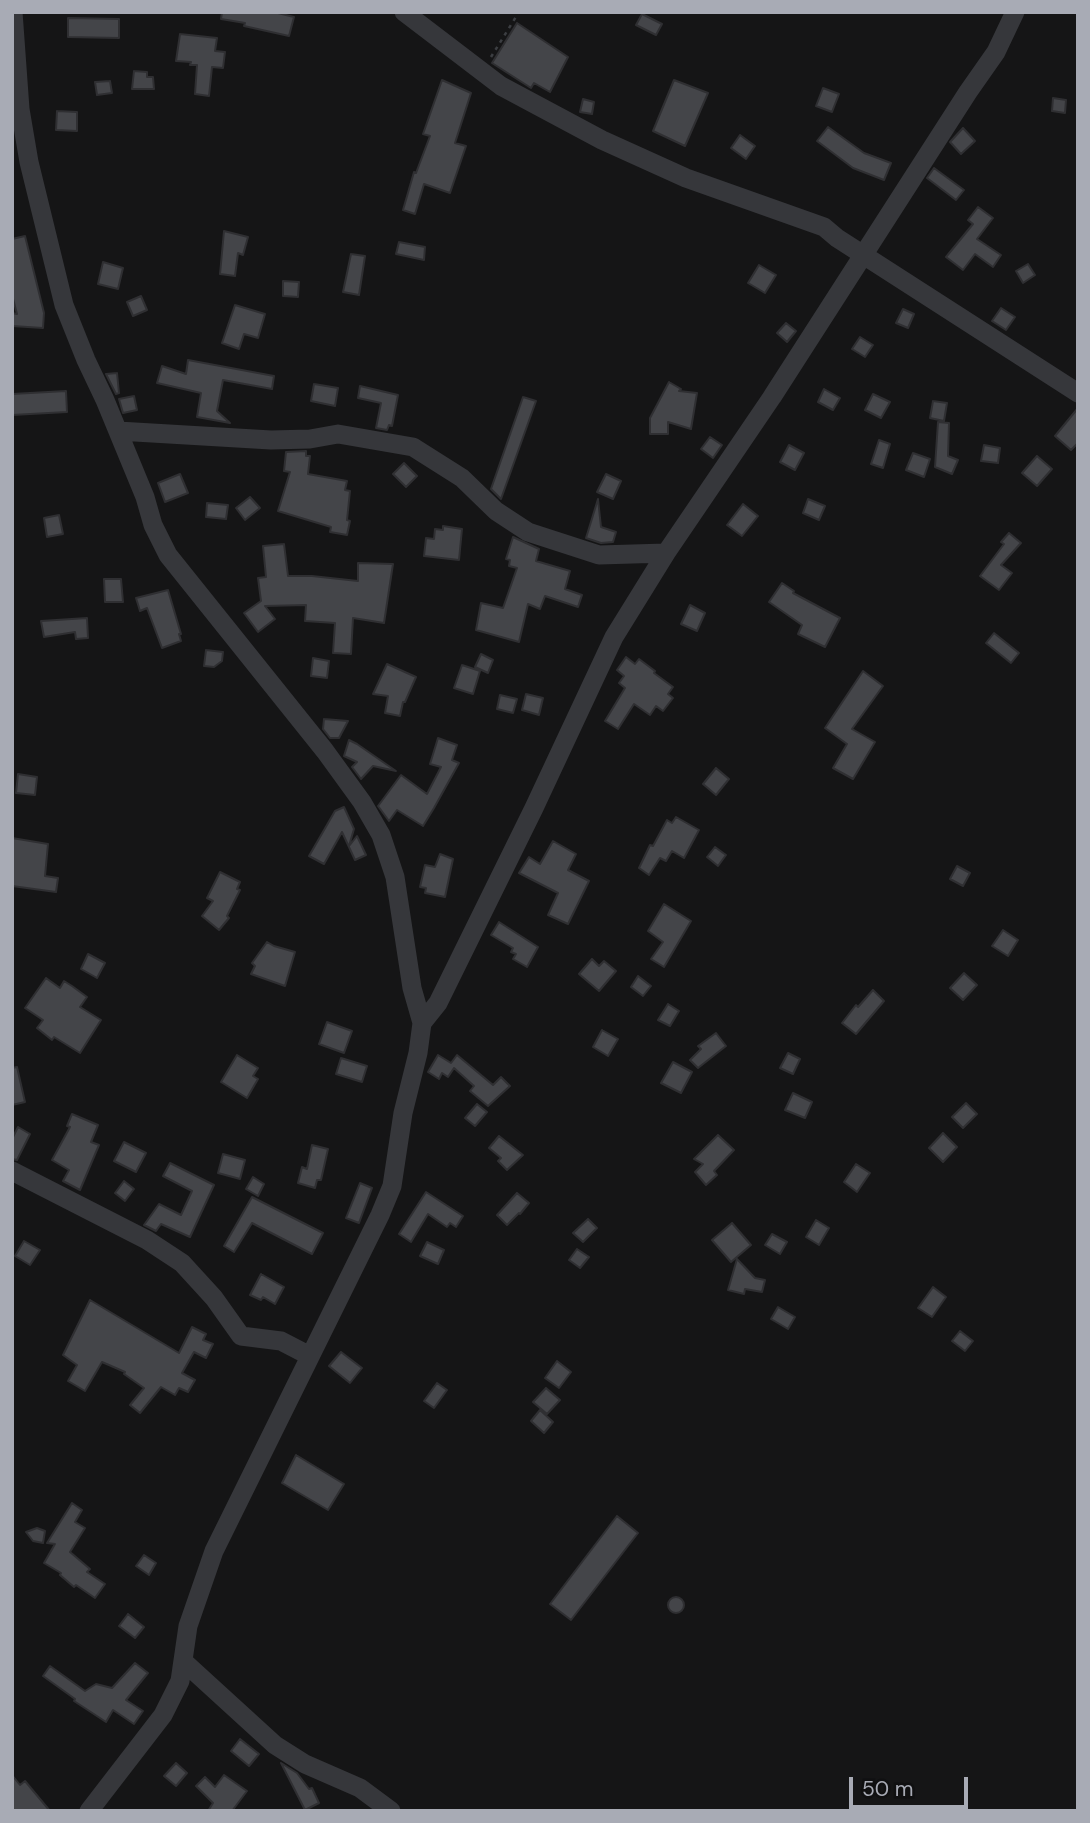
<!DOCTYPE html>
<style>
body{margin:0}
#map{position:relative;width:1090px;height:1823px;overflow:hidden;background:#151516;font-family:"DM Sans",sans-serif}
canvas{display:block}
.frame{position:absolute;inset:0;border:14px solid #a8abb5;pointer-events:none}
.scale{position:absolute;left:849px;top:1777px;width:119px;height:32px;box-sizing:border-box;border:4px solid #a8abb5;border-top:0;padding-left:9px;font-size:21px;line-height:24px;white-space:nowrap;color:#a8abb5;-webkit-text-stroke:5px #101011;paint-order:stroke}
</style>
<div id="map">
<canvas width="1090" height="1823"></canvas>
<div class="frame"></div>
<div class="scale">50 m</div>
</div>
<script>
const ctx = document.querySelector('canvas').getContext('2d');
ctx.lineJoin = 'round';
function paint(path, color) { ctx.fillStyle = color; ctx.fill(path, 'evenodd'); }
const poly = rows => new Path2D(rows.map(r => 'M' + r).join(''));
function stroke(path, color, width, dash) { ctx.strokeStyle = color; ctx.lineWidth = width; ctx.lineCap = dash ? 'butt' : 'round'; ctx.setLineDash(dash || []); ctx.stroke(path); }
const building = poly([
 [222,12,274,12,294,17,289,36,244,26,245,23,221,19,222,12],
 [642,14,662,24,656,35,636,25,642,14],
 [68,18,119,19,119,38,68,37,68,18],
 [517,23,568,57,550,92,534,83,531,88,492,63,517,23],
 [180,34,217,38,215,51,225,52,223,68,212,67,209,96,195,94,197,65,190,65,191,62,176,61,180,34],
 [134,71,147,72,147,77,153,77,154,89,132,89,134,71],
 [442,80,471,93,455,143,466,146,450,193,424,184,415,214,403,210,414,172,416,173,430,136,423,134,442,80],
 [674,80,708,93,685,146,653,131,674,80],
 [110,81,112,93,97,95,95,82,110,81],
 [823,88,839,94,832,112,816,106,823,88],
 [1053,98,1066,100,1065,113,1052,111,1053,98],
 [583,99,594,102,592,114,580,112,583,99],
 [57,111,77,112,77,131,56,130,57,111],
 [828,127,864,153,891,163,884,180,853,168,817,141,828,127],
 [963,128,975,141,961,154,950,142,963,128],
 [740,135,755,146,746,159,731,148,740,135],
 [934,168,964,190,956,200,927,178,934,168],
 [978,207,993,218,977,239,1001,255,993,267,975,254,963,270,946,257,973,224,968,220,978,207],
 [224,231,248,237,243,255,238,253,235,276,220,274,224,231],
 [25,236,44,313,43,328,12,326,12,313,17,314,12,295,12,239,25,236],
 [399,242,425,247,424,260,396,254,399,242],
 [351,254,365,256,359,295,343,292,351,254],
 [103,262,123,268,118,289,98,284,103,262],
 [1028,264,1035,275,1023,283,1016,271,1028,264],
 [759,265,776,275,765,293,748,283,759,265],
 [283,281,299,282,298,297,283,296,283,281],
 [141,296,147,310,133,316,127,302,141,296],
 [235,305,265,314,258,338,244,334,239,349,222,343,235,305],
 [1001,308,1015,317,1006,330,992,321,1001,308],
 [903,309,914,314,908,328,896,323,903,309],
 [786,323,796,331,787,342,777,333,786,323],
 [860,337,873,345,865,357,852,349,860,337],
 [188,360,274,376,272,389,223,380,217,411,230,423,197,417,201,393,157,383,162,366,186,374,188,360],
 [117,373,119,393,116,394,106,374,117,373],
 [669,382,681,389,679,391,697,393,691,429,668,422,668,434,650,434,650,418,669,382],
 [314,384,338,388,335,406,311,401,314,384],
 [360,386,398,395,392,426,389,425,387,430,376,428,381,403,358,398,360,386],
 [824,389,840,398,833,410,818,402,824,389],
 [66,391,67,412,12,415,12,394,66,391],
 [873,394,890,402,881,418,865,410,873,394],
 [134,396,137,410,123,413,119,399,134,396],
 [523,397,536,401,501,499,491,489,523,397],
 [933,401,947,403,944,421,930,418,933,401],
 [1078,408,1078,443,1071,450,1055,436,1078,408],
 [938,422,949,423,948,456,958,460,952,474,935,467,938,422],
 [710,437,722,445,713,458,701,449,710,437],
 [879,440,890,444,883,468,871,464,879,440],
 [789,445,804,453,795,470,780,462,789,445],
 [984,445,1000,448,998,463,981,461,984,445],
 [306,451,306,456,310,456,308,474,347,481,345,490,350,491,347,520,350,521,347,535,330,532,331,527,278,511,290,472,284,471,286,452,306,451],
 [913,453,930,459,924,477,906,470,913,453],
 [1037,456,1052,469,1037,486,1022,473,1037,456],
 [404,463,417,476,406,487,393,474,404,463],
 [180,474,188,493,165,502,158,483,180,474],
 [606,474,621,481,613,499,597,492,606,474],
 [250,497,260,508,245,520,236,508,250,497],
 [598,499,601,527,616,532,613,542,601,543,586,538,598,499],
 [808,499,825,506,819,520,803,513,808,499],
 [207,503,228,505,226,519,206,517,207,503],
 [743,504,758,516,742,536,727,525,743,504],
 [59,515,63,534,47,537,44,518,59,515],
 [443,526,462,529,459,560,424,556,426,538,434,539,435,529,443,530,443,526],
 [1009,533,1021,543,1001,565,1012,573,999,590,980,576,1004,544,1001,542,1009,533],
 [513,537,539,549,536,561,570,571,565,589,582,595,578,607,545,596,540,609,528,604,519,642,476,630,481,603,503,608,517,568,509,566,510,560,506,559,513,537],
 [284,544,288,576,312,576,358,581,358,563,393,564,384,623,353,618,351,654,333,653,335,623,305,621,306,605,265,606,275,619,258,632,244,613,261,601,258,578,266,577,263,546,284,544],
 [104,579,121,579,123,602,105,602,104,579],
 [782,583,794,591,793,593,840,618,825,647,798,634,802,625,769,602,782,583],
 [168,590,181,634,179,634,181,641,162,648,147,608,140,611,136,598,168,590],
 [690,605,705,613,697,631,681,624,690,605],
 [87,618,88,638,76,639,75,632,44,637,41,621,87,618],
 [994,633,1019,653,1011,663,986,643,994,633],
 [206,650,223,652,222,661,214,667,204,666,206,650],
 [481,654,493,660,488,673,475,667,481,654],
 [626,657,635,664,639,659,655,671,654,673,673,687,668,694,673,698,663,711,656,706,650,715,634,704,618,729,605,721,625,688,619,683,624,676,617,670,626,657],
 [313,658,329,661,327,678,311,676,313,658],
 [387,664,416,677,405,702,403,702,400,716,385,713,388,696,373,694,387,664],
 [462,665,480,671,473,694,454,688,462,665],
 [863,671,883,686,852,729,875,742,853,779,833,768,847,744,825,728,863,671],
 [526,694,543,698,539,715,522,710,526,694],
 [500,695,517,699,513,713,497,709,500,695],
 [324,719,348,721,339,738,330,738,323,729,324,719],
 [438,738,457,745,452,760,459,763,434,808,423,826,397,810,389,821,378,806,401,775,427,794,441,767,430,764,438,738],
 [349,740,357,744,396,771,373,766,361,779,352,767,357,762,344,756,349,740],
 [716,768,729,779,716,795,703,784,716,768],
 [18,774,37,777,35,795,16,793,18,774],
 [344,807,354,829,349,846,357,836,366,855,355,860,342,832,324,864,309,856,335,811,344,807],
 [676,817,699,830,684,858,672,851,666,861,660,858,649,875,639,868,650,845,653,846,667,820,672,823,676,817],
 [12,838,48,844,45,876,58,878,56,892,12,886,12,838],
 [553,841,576,854,568,870,589,881,568,924,548,915,558,893,519,873,529,857,540,864,553,841],
 [715,847,726,855,718,866,707,857,715,847],
 [440,854,453,859,445,897,425,893,426,888,420,887,425,865,435,867,440,854],
 [957,866,970,873,963,886,950,879,957,866],
 [220,872,240,882,237,889,240,890,227,916,229,918,219,930,202,916,213,901,207,898,220,872],
 [664,904,691,921,664,967,651,959,663,942,648,931,664,904],
 [499,922,538,947,527,967,513,959,516,954,511,952,513,948,491,935,499,922],
 [1003,930,1018,940,1008,956,992,946,1003,930],
 [267,942,274,946,295,952,285,986,251,974,255,966,252,963,267,942],
 [88,954,105,963,97,978,81,969,88,954],
 [592,959,599,966,604,961,616,971,599,991,579,974,592,959],
 [964,973,977,985,963,1000,950,988,964,973],
 [638,976,651,986,643,996,631,987,638,976],
 [46,978,60,988,64,981,72,986,87,997,80,1007,101,1020,80,1053,54,1037,52,1040,37,1028,43,1020,25,1008,46,978],
 [873,990,884,1001,856,1034,842,1023,856,1005,858,1007,873,990],
 [668,1004,679,1011,670,1026,658,1020,668,1004],
 [327,1022,352,1031,344,1053,319,1044,327,1022],
 [602,1030,618,1039,608,1056,593,1047,602,1030],
 [716,1033,726,1046,698,1068,690,1060,701,1049,698,1046,716,1033],
 [788,1053,800,1059,793,1074,780,1068,788,1053],
 [237,1055,258,1068,253,1076,258,1079,247,1098,221,1082,237,1055],
 [438,1055,451,1063,457,1055,493,1085,501,1077,510,1086,488,1106,470,1091,474,1086,454,1068,448,1077,442,1073,439,1079,428,1072,438,1055],
 [341,1058,367,1066,362,1082,336,1074,341,1058],
 [673,1062,692,1072,681,1093,661,1083,673,1062],
 [17,1067,25,1102,12,1105,12,1068,17,1067],
 [793,1093,812,1102,805,1118,785,1110,793,1093],
 [966,1103,977,1114,963,1128,952,1117,966,1103],
 [477,1104,487,1112,475,1126,465,1118,477,1104],
 [72,1114,98,1125,91,1142,99,1145,80,1190,63,1181,69,1170,52,1160,70,1127,67,1126,72,1114],
 [18,1127,30,1134,17,1160,12,1159,12,1139,18,1127],
 [943,1133,957,1147,943,1162,929,1148,943,1133],
 [718,1135,734,1150,714,1171,717,1175,706,1185,695,1172,703,1164,694,1159,718,1135],
 [499,1136,523,1155,507,1170,498,1161,501,1158,489,1148,499,1136],
 [124,1142,146,1153,136,1172,114,1161,124,1142],
 [312,1145,328,1149,321,1180,317,1180,315,1188,298,1183,302,1167,307,1169,312,1145],
 [223,1154,245,1160,240,1179,218,1173,223,1154],
 [170,1163,214,1185,190,1237,161,1224,156,1231,144,1225,159,1204,181,1215,192,1191,163,1176,170,1163],
 [856,1164,870,1173,857,1192,844,1182,856,1164],
 [253,1177,264,1184,258,1196,246,1189,253,1177],
 [124,1181,134,1189,125,1201,115,1193,124,1181],
 [360,1183,372,1188,359,1223,346,1218,360,1183],
 [426,1192,463,1216,456,1227,450,1223,447,1227,428,1214,411,1242,399,1234,426,1192],
 [517,1193,529,1203,520,1214,519,1213,507,1225,497,1215,517,1193],
 [252,1197,323,1233,312,1254,252,1223,234,1252,224,1246,252,1197],
 [588,1219,597,1228,583,1242,573,1233,588,1219],
 [816,1220,829,1228,819,1245,806,1237,816,1220],
 [732,1223,751,1245,731,1262,712,1240,732,1223],
 [772,1234,787,1242,780,1254,765,1245,772,1234],
 [24,1241,40,1250,30,1265,15,1256,24,1241],
 [427,1242,444,1250,438,1264,420,1256,427,1242],
 [577,1249,589,1257,580,1268,569,1260,577,1249],
 [737,1259,755,1278,765,1280,762,1292,745,1289,744,1294,728,1290,737,1259],
 [261,1274,284,1287,275,1304,263,1297,261,1300,250,1295,261,1274],
 [933,1287,946,1297,932,1317,918,1308,933,1287],
 [90,1300,179,1353,192,1327,206,1334,203,1340,213,1344,206,1358,194,1352,182,1373,195,1380,188,1392,179,1388,175,1395,161,1387,140,1413,130,1405,144,1388,124,1374,125,1372,102,1362,85,1391,68,1381,77,1365,63,1355,90,1300],
 [778,1307,795,1317,788,1329,771,1319,778,1307],
 [960,1331,973,1341,965,1351,952,1341,960,1331],
 [341,1352,362,1368,350,1383,329,1366,341,1352],
 [557,1361,571,1372,559,1388,545,1378,557,1361],
 [437,1383,447,1390,434,1408,424,1401,437,1383],
 [546,1388,560,1400,547,1414,533,1402,546,1388],
 [540,1410,553,1422,544,1433,531,1421,540,1410],
 [296,1455,344,1484,328,1510,282,1483,296,1455],
 [72,1503,82,1510,75,1522,85,1528,70,1552,90,1569,87,1572,105,1584,95,1598,76,1585,74,1587,60,1575,61,1573,44,1563,55,1544,47,1543,72,1503],
 [617,1516,638,1533,571,1620,550,1604,617,1516],
 [37,1528,45,1531,43,1543,33,1541,26,1532,37,1528],
 [144,1555,156,1563,149,1575,136,1566,144,1555],
 '668 1605a8 8 0 1 1 16 0a8 8 0 1 1-16 0Z',
 [128,1614,144,1627,135,1638,119,1626,128,1614],
 [135,1663,148,1673,126,1700,143,1711,134,1724,113,1710,106,1722,74,1701,75,1699,43,1676,50,1666,85,1691,96,1684,112,1688,135,1663],
 [240,1739,259,1754,249,1766,231,1751,240,1739],
 [176,1763,187,1773,176,1786,164,1776,176,1763],
 [281,1763,297,1773,309,1789,312,1788,319,1803,305,1810,281,1763],
 [12,1775,20,1785,25,1781,50,1811,12,1811,12,1775],
 [224,1775,247,1791,232,1811,208,1811,213,1803,196,1786,205,1777,215,1787,224,1775]
]);
const path = poly([
 [491,57,519,12]
]);
const minor = poly([
 [13,12,20,109,29,162,64,305,86,360,105,400,145,497,153,525,168,555,325,751,362,802,381,835,395,877,412,988,422,1023],
 [404,12,501,86,602,140,686,178,824,227,837,238,1078,393],
 [118,431,271,440,310,439,338,434,413,447,462,478,496,511,528,532,599,555,666,553],
 [12,1171,147,1240,182,1263,214,1298,241,1336,281,1341,310,1356],
 [183,1661,275,1745,305,1764,360,1788,391,1811],
 [89,1811,163,1715,180,1681,188,1626,214,1551,380,1215,392,1186,403,1113,418,1053,422,1023,438,1003,534,808,614,637,666,553,772,397,968,92,996,52,1015,12]
]);
paint(building, '#444549');
stroke(building, '#2f2f32', 2);
stroke(path, '#3c3e42', 2.5, [3.5, 5]);
stroke(minor, '#36373b', 19);
</script>
